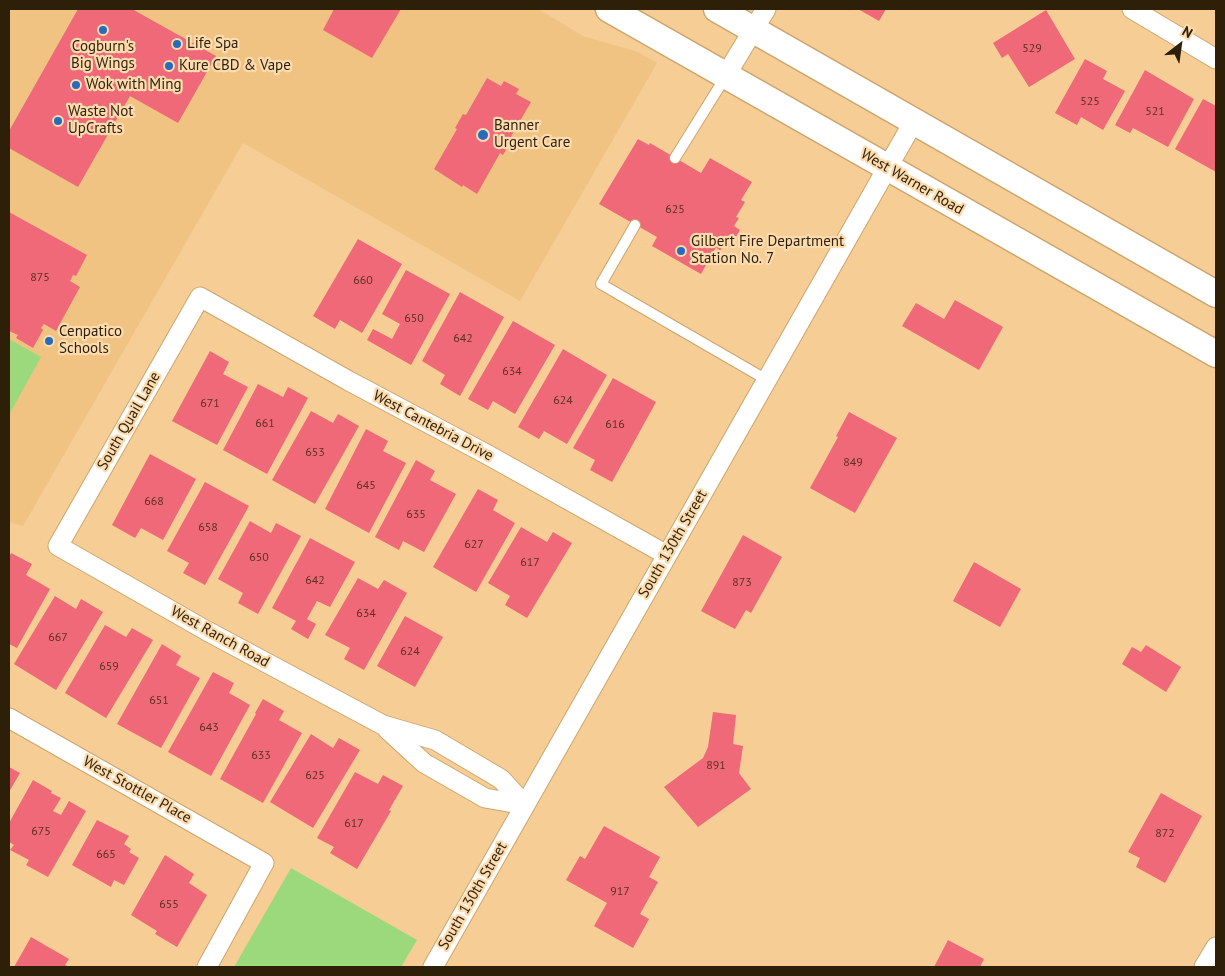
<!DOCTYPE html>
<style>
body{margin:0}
#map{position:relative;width:1225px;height:976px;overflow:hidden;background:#f5cd95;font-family:"PT Sans",sans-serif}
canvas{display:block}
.frame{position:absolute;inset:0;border:10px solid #2e1f08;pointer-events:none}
.north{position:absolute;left:1155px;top:20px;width:50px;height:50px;-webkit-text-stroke:4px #fcdcaf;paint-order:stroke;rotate:30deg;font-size:14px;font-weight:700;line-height:20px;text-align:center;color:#2e1f08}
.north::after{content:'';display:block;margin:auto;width:18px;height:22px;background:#2e1f08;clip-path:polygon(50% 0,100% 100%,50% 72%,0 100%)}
</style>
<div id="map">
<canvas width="1225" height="976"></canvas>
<div class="frame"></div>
<div class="north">N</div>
</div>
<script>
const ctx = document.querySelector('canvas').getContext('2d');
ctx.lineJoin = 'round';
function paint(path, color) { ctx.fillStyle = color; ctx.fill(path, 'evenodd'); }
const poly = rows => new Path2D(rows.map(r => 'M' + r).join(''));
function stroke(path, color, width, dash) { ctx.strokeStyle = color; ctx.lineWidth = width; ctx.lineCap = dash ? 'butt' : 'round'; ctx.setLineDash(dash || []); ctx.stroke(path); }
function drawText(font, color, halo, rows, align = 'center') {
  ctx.font = font + ' "PT Sans",sans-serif'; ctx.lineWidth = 4.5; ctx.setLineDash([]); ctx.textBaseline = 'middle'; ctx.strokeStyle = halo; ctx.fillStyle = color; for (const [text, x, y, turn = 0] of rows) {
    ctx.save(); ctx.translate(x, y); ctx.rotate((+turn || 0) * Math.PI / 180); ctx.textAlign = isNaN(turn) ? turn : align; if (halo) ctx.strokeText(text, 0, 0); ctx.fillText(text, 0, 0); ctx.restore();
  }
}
const built = poly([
 [9,9,538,9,583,36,638,52,657,63,520,301,243,143,23,526,9,522]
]);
const green = poly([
 [9,339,41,357,9,415],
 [291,868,417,940,401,967,234,967]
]);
const building = poly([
 [78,9,132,9,216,56,178,123,130,96,78,187,9,148,9,131],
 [334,9,401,9,372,58,323,30],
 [858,9,886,9,879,21],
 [1046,10,1075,59,1029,87,1008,54,1002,58,993,43],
 [1085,59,1107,71,1103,79,1125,91,1103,130,1081,117,1077,125,1055,113],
 [1145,70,1194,99,1168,147,1133,128,1130,133,1115,125],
 [487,78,501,86,504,81,519,89,516,94,531,102,509,140,511,141,503,155,500,153,477,194,463,185,462,187,434,169,457,129,455,128,463,114,466,115],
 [1203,99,1216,106,1216,172,1175,149],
 [638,139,649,145,650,143,701,173,710,158,752,182,741,200,745,202,736,217,739,218,734,226,740,230,730,247,724,244,720,251,716,247,701,274,652,246,657,237,599,204],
 [9,212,87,255,76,276,73,275,70,281,80,287,56,331,44,324,41,328,43,330,33,348,16,338,18,335,9,331],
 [358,239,402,264,362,333,340,320,335,329,313,316],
 [406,270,450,294,411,365,367,340,373,329,392,339,400,324,382,314],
 [460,292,504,317,460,396,440,384,445,375,422,361],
 [955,300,1003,327,979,370,902,326,916,303,944,319],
 [513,321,555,345,515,414,493,401,488,410,468,399],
 [563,349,607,375,567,444,544,431,539,439,518,427],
 [210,351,229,362,223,374,248,387,217,445,172,421],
 [613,378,656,402,612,482,590,470,595,460,573,448],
 [258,384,283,397,288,387,308,398,267,474,223,450],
 [311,411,333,423,338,414,359,426,315,504,272,480],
 [849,412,897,438,855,513,810,488,838,437,836,436],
 [366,429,388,441,383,451,406,463,369,533,325,509],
 [150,454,196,479,163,540,141,528,135,538,112,525],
 [416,460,435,471,430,480,456,494,424,552,403,541,399,550,375,537],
 [205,482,249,506,205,585,183,573,189,563,167,551],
 [478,489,498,500,493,510,515,523,476,592,433,567],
 [250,521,271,533,276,523,301,536,258,614,238,603,243,593,218,579],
 [521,527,547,542,553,532,572,543,527,618,505,605,510,596,488,583],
 [743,535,782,557,751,613,746,610,735,629,701,611],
 [310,538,355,562,330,607,317,601,307,619,316,624,308,639,291,629,296,621,272,608],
 [11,553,32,564,26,575,50,589,17,648,9,644,9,557],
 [974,562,1021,589,1000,627,953,601],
 [358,578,378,589,384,580,407,593,364,670,344,659,350,648,325,635],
 [55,596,76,609,81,599,103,612,56,690,14,664],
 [405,616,443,637,415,687,377,666],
 [105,625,126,637,132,628,153,640,106,718,65,693],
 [162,644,181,656,176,665,200,678,161,748,117,724],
 [1146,645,1181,667,1166,692,1122,664,1132,647,1141,652],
 [213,672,234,683,229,693,250,705,211,776,168,752],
 [263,699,284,711,279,720,302,733,263,803,220,779,256,714,255,713],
 [713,712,736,715,733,744,743,746,739,773,751,789,698,827,664,787,703,758,708,747],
 [311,734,333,748,339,738,360,750,313,828,270,802],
 [9,767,20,773,9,792],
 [355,772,378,784,383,775,403,786,389,810,391,811,357,869,330,853,334,847,317,838],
 [33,780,52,791,51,793,61,798,53,811,61,815,69,801,86,811,48,877,26,865,29,860,10,850,14,845,9,842,9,823],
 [1161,793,1202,816,1165,883,1136,867,1140,858,1128,852],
 [97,820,129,836,124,844,131,849,129,852,139,858,124,885,114,880,111,887,72,865],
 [604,826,660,857,649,877,658,882,640,914,649,919,633,948,594,926,607,903,566,880,580,856,585,859],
 [165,855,194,874,189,883,207,895,177,947,155,934,157,931,131,915],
 [31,937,69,959,65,965,69,967,14,967],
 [948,940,984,959,980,967,934,967]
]);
const lane = poly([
 [675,158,726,76],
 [635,225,601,284,767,380]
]);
const street = poly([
 [1132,9,1216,59],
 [726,75,766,9],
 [9,718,264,863,207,967],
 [387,729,424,763,485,798,525,805],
 [525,805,501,779,435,740,383,725,207,631,58,546,200,297,349,381,488,455,667,555],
 [433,967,914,121],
 [1204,967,1216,947]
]);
const secondary = poly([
 [609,9,1216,354],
 [717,9,1216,294]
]);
const markers = [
 [103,30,5,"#286abc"],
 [177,44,5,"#286abc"],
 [169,66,5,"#286abc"],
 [76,85,5,"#286abc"],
 [58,121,5,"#286abc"],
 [483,135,6,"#286abc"],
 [681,251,5,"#286abc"],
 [49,341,5,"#286abc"]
];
const numberNames = [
 ["529",1032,49],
 ["525",1090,102],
 ["521",1155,112],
 ["625",675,210],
 ["875",40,278],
 ["660",363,281],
 ["650",414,319],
 ["642",463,339],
 ["634",512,372],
 ["624",563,401],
 ["671",210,404],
 ["661",265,424],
 ["616",615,425],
 ["653",315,453],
 ["849",853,463],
 ["645",366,486],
 ["668",154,502],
 ["635",416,515],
 ["658",208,528],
 ["627",474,545],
 ["650",259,558],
 ["617",530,563],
 ["642",315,581],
 ["873",742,583],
 ["634",366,614],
 ["667",58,638],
 ["624",410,652],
 ["659",109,667],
 ["651",159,701],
 ["643",209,728],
 ["633",261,756],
 ["891",716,766],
 ["625",315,776],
 ["617",354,824],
 ["675",41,832],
 ["872",1165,834],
 ["665",106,855],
 ["917",620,892],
 ["655",169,905]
];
const poiNames = [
 ["Life Spa",187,44],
 ["Cogburn's",103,47,"center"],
 ["Big Wings",103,64,"center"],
 ["Kure CBD & Vape",179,66],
 ["Wok with Ming",86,85],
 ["Waste Not",68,112],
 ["UpCrafts",68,129],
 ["Banner",494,126],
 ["Urgent Care",494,143],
 ["Gilbert Fire Department",691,242],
 ["Station No. 7",691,259],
 ["Cenpatico",59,332],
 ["Schools",59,349]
];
const streetNames = [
 ["West Warner Road",912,182,30],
 ["South Quail Lane",129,421,-60],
 ["West Cantebria Drive",433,426,28],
 ["South 130th Street",673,544,-60],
 ["West Ranch Road",220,637,29],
 ["West Stottler Place",137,790,29],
 ["South 130th Street",473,896,-60]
];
paint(built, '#f0c383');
paint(green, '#9cd97d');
paint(building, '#ef6978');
stroke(lane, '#cca66e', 12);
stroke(street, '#cca66e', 21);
stroke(secondary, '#cca66e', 29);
stroke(lane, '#fff', 10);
stroke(street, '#fff', 19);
stroke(secondary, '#fff', 26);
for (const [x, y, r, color] of markers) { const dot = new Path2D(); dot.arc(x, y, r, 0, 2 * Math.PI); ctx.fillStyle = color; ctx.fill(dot); stroke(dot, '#fcdcaf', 2); }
drawText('12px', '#5e3224', null, numberNames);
drawText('15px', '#2e1f08', '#fcdcaf', poiNames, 'left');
drawText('15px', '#2e1f08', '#fcdcaf', streetNames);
</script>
